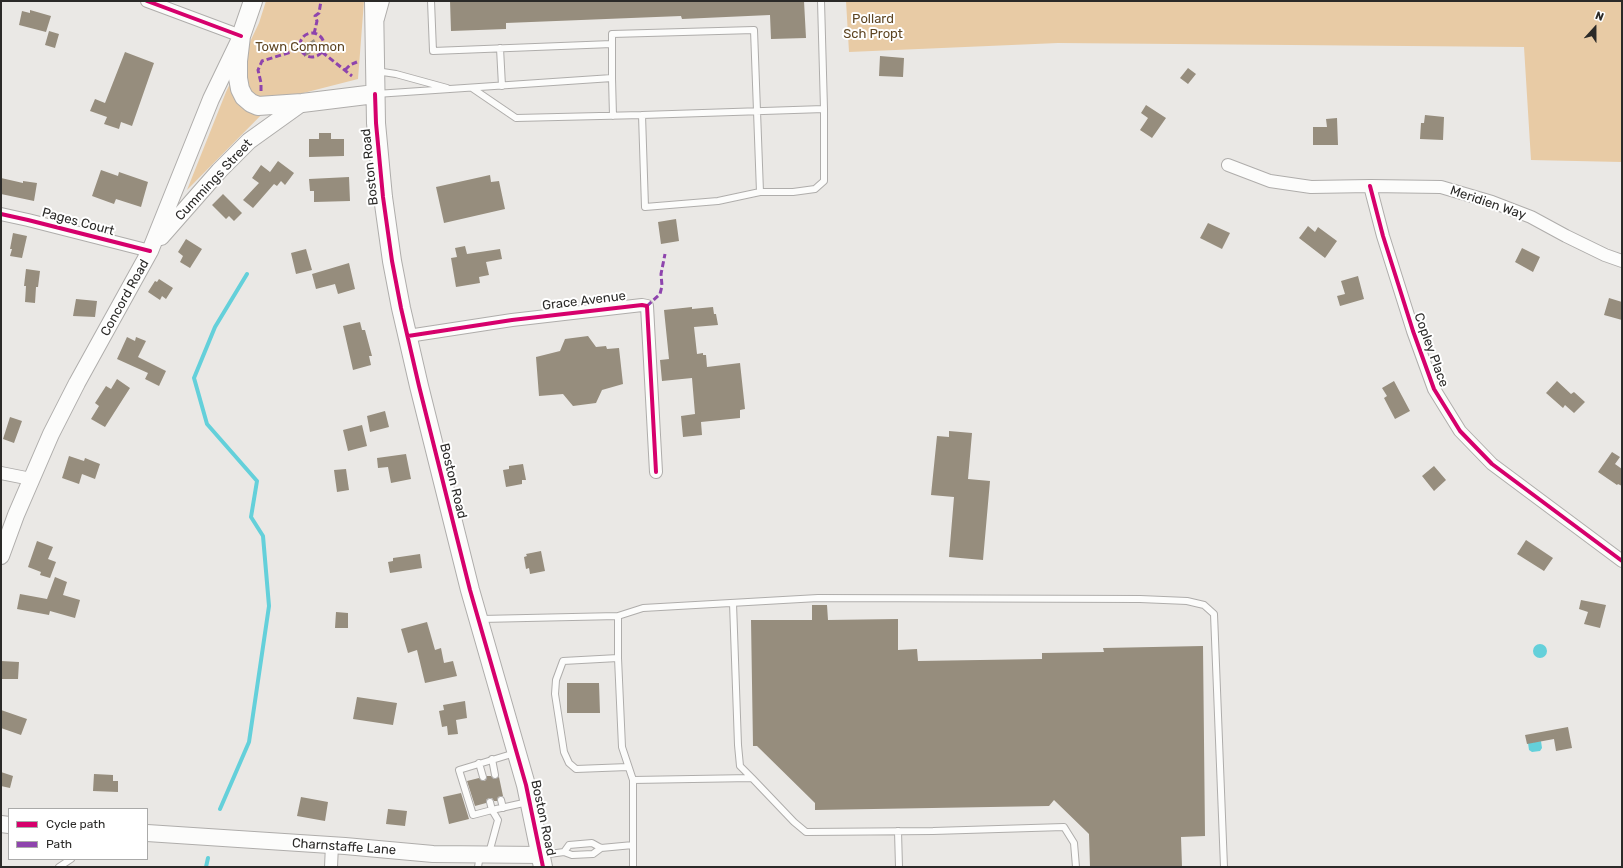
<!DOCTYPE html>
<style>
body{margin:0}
#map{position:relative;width:1623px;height:868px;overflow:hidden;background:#eae8e5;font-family:Rubik,sans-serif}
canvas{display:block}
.frame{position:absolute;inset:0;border:2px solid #2b2a28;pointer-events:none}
.legend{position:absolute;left:8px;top:808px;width:140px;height:52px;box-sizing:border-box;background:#fff;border:1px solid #aaaaa9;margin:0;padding:5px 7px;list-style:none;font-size:12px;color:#2b2a28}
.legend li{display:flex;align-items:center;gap:8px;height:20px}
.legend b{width:20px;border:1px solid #aaaaa9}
.north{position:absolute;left:1575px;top:8px;width:40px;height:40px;-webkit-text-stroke:3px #fff;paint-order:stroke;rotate:21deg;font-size:11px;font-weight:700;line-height:16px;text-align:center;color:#2b2a28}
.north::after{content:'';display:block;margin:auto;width:14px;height:18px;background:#2b2a28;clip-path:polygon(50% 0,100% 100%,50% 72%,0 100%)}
</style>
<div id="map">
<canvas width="1623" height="868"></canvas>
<div class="frame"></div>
<ul class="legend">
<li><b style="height:5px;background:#d6006c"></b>Cycle path</li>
<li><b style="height:5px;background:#8e44ad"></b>Path</li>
</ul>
<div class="north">N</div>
</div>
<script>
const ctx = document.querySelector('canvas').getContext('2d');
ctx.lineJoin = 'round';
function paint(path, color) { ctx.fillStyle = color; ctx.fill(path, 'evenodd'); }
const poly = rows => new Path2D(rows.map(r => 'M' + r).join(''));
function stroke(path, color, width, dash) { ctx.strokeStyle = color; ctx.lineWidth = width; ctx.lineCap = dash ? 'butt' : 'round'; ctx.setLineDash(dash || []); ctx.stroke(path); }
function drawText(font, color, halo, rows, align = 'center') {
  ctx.font = font + ' Rubik,sans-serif'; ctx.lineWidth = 4; ctx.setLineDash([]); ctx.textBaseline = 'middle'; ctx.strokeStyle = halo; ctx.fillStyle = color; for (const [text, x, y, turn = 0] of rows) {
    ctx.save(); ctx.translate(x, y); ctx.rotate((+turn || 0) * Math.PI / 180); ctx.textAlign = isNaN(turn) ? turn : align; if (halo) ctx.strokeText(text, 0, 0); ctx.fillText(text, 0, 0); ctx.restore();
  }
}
const green = poly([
 [266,1,364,1,358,79,276,100,187,190,226,92,259,23],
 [846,1,1622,1,1622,162,1531,160,1524,47,1058,43,849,52]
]);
const water = poly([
 '1533 651a7 7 0 1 1 14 0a7 7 0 1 1-14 0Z',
 [1541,741,1542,748,1540,751,1532,752,1529,750,1528,743]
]);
const stream = poly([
 [220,809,249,742,269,606,263,536,251,517,257,481,207,424,194,378,215,327,247,274],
 [206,867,208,858]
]);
const building = poly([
 [450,1,804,1,806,38,771,39,770,15,682,19,681,16,506,23,506,29,451,31],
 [30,10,51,16,46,32,19,25,22,11,30,13],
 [49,31,59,34,55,48,45,45],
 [314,39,317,46,316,50,304,57,307,44],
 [125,52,154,63,132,126,121,122,119,129,104,124,107,117,90,111,95,99,105,103],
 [880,56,904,58,903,77,879,76],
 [1188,68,1196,74,1188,84,1180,78],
 [1146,105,1166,118,1152,138,1140,130,1148,118,1141,113],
 [1425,115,1444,117,1443,140,1420,139,1421,123,1424,123],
 [1337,118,1338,145,1313,145,1313,127,1327,127,1326,119],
 [319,133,331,133,331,139,344,139,344,156,309,157,309,139,319,139],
 [278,161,294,173,285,185,281,181,277,186,274,184,253,208,243,200,259,183,252,178,261,165,270,172],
 [101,170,118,176,119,172,148,182,141,207,116,199,114,204,92,196],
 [490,175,491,182,499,181,505,209,444,223,436,187],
 [349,177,350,201,314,202,314,191,310,191,309,179],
 [1,178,23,183,23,181,37,183,34,201,1,194],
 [223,194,242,213,234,221,229,216,226,219,212,205],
 [676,219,679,241,661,244,658,222],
 [1208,223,1230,233,1222,249,1200,238],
 [1308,226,1315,232,1318,227,1337,241,1325,258,1299,238],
 [13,233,27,236,22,258,10,256,12,249,10,249],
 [186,239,202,249,190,268,180,262,183,256,178,252],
 [465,246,467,254,500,249,502,259,486,262,489,275,479,277,480,283,456,287,451,258,457,257,455,248],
 [1522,248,1540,257,1533,272,1515,262],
 [306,249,312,270,296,274,291,253],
 [349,263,355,289,338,294,335,284,316,289,312,274],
 [26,269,40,271,38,287,36,287,35,303,25,302,26,286,24,286],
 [1358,276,1364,299,1340,306,1337,296,1345,294,1341,281],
 [159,279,173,288,166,299,162,296,160,300,148,292,155,281,157,282],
 [1609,298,1622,302,1622,320,1604,315],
 [76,299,97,301,95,317,73,316],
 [692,307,692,309,713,307,714,314,716,314,718,325,694,327,697,354,703,353,703,355,706,355,707,367,740,363,745,409,740,410,740,418,701,422,702,435,683,437,681,416,695,414,692,378,662,381,660,360,669,359,664,310],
 [360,322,362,330,365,330,372,356,369,356,371,365,353,370,343,326],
 [588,336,596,347,606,346,607,349,619,348,623,384,602,390,596,403,573,406,563,394,539,396,536,357,560,351,565,339],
 [127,337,135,341,136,337,146,341,138,357,166,371,159,386,145,379,148,373,117,359],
 [117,379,130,388,105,427,91,419,99,406,95,403,106,386,111,389],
 [1394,381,1410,411,1395,419,1384,398,1387,396,1382,388],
 [1557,381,1571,394,1574,392,1585,402,1574,413,1565,405,1563,408,1546,393],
 [385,411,389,427,370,432,367,416],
 [10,417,22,421,14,443,3,439],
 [362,425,367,446,348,451,343,430],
 [949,431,972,433,968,479,990,481,983,560,949,557,954,497,931,495,937,436,949,437],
 [1612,452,1620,457,1615,464,1622,469,1622,486,1618,484,1617,485,1598,472],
 [406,454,411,479,391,483,388,467,378,468,377,458],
 [69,456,84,461,85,458,100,464,95,479,82,474,79,484,62,478],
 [523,464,526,480,522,480,522,484,506,487,503,470,509,469,509,466],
 [1434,466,1446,480,1434,491,1422,476],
 [346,469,349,490,337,492,334,470],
 [1526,540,1553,558,1544,571,1517,554],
 [37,541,53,547,48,559,56,562,50,578,40,575,41,572,28,567],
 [541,551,545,571,530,574,529,568,526,569,524,557,527,556,526,554],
 [420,554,422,568,390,573,388,562,393,561,393,558],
 [55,577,67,582,63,595,80,600,75,618,50,611,49,615,17,609,20,594,47,599],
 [1581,600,1606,605,1600,628,1584,624,1588,612,1579,609],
 [812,605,827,605,828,620,898,619,898,650,917,649,918,661,1042,659,1042,653,1104,652,1103,648,1203,646,1205,836,1181,837,1182,867,1090,867,1089,834,1054,800,1049,806,815,810,815,803,757,746,753,746,751,620,812,620],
 [336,612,348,613,348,628,335,628],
 [427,622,435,650,441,648,444,663,453,661,457,676,425,683,417,650,408,653,401,629],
 [1,661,19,662,18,679,1,679],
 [567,683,599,683,600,713,567,713],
 [357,697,397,703,393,725,353,719],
 [465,701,467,718,456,720,458,734,448,735,447,726,442,727,439,711,444,710,443,705],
 [1,710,27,719,21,735,1,728],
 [1568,727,1572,748,1556,751,1554,739,1527,744,1525,735],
 [1,772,13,776,10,788,1,786],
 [94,774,113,775,113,781,118,781,118,792,93,791],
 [487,776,491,776,494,779,499,777,503,796,498,797,497,801,494,801,492,798,489,798,486,800,486,803,475,806,467,781,479,778,484,781,486,780],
 [461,793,469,819,449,824,443,797],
 [301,797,328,802,325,821,297,816],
 [388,809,407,811,405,826,386,824]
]);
const lane = poly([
 [431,1,433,51,612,44],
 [381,19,386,1],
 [500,48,502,86],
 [376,71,396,74,447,88],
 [612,78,613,116],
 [376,94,612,78,612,34,754,30,760,192,718,201,645,207,642,115,516,118,472,88],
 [642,115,824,109,821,1],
 [760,192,793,192,815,189,824,181,824,109],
 [733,603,738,745,740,766,752,778],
 [618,616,618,658,622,747,633,780,633,867],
 [481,619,618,616,643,608,818,598,1140,599,1187,601,1204,605,1214,614,1224,867],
 [618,658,563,661,556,680,555,694,564,752,569,763,576,769,628,767],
 [492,759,495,775],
 [479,763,483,777],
 [633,780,752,778,794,822,806,832,933,831,1064,827,1074,843,1076,867],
 [501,800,503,808],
 [490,802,492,810,528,802],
 [898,831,899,867],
 [564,852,569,845,592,843,601,848,633,845],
 [489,853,498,820,492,810,473,815,459,770,515,753],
 [542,855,564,852,572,855,593,854,601,848],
 [59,867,71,859],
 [478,867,480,855]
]);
const street = poly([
 [147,1,241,36],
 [1228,165,1270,181,1311,187,1370,186,1441,187,1492,202,1531,217,1566,236,1605,255,1622,261],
 [1370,186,1383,236,1413,331,1434,389,1460,431,1492,464,1622,561],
 [1,214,28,220,150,251],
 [408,336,512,320,642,305,647,306,656,472],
 [1,473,31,479],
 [331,867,332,845]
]);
const secondary = poly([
 [161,237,219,171,249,141,302,103],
 [1,556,16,515,51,434,77,383,150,251,211,99,238,43],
 [1,824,9,825],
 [147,833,345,846,433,854,541,855]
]);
const primary = poly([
 [253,1,241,36,238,61,238,78,240,89,244,97,251,103,258,106,302,103,375,94],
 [374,1,376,123,383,197,392,261,401,308,419,386,470,590,526,785,543,867]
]);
const quiet = poly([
 '300 45a12 12 0 1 1 24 0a12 12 0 1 1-24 0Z',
 [314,34,317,21,315,16,319,13,321,1],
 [322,52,352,76],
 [345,70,350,65,357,62],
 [261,91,261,83,258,70,262,61,301,49],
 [647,306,660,294,662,286,661,274,665,254]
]);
const cycleway = poly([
 [147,1,241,36],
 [375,94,376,123,383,197,392,261,401,308,419,386,470,590,526,785,543,867],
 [1370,186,1383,236,1413,331,1434,389,1460,431,1492,464,1622,561],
 [1,214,28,220,150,251],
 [408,336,512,320,642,305,647,306,656,472]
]);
const parkNames = [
 ["Pollard",873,19],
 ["Sch Propt",873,34],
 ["Town Common",300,47]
];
const streetNames = [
 ["Boston Road",370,167,-96],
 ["Cummings Street",214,180,-47],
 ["Meridien Way",1488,203,19],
 ["Pages Court",78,222,15],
 ["Concord Road",125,298,-61],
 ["Grace Avenue",584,301,-7],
 ["Copley Place",1431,350,70],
 ["Boston Road",453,481,76],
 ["Boston Road",543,818,78],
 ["Charnstaffe Lane",344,847,4]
];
paint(green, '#e8cba5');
paint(water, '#64d0da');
stroke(stream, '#64d0da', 4);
paint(building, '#968d7d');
stroke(lane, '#afadab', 8);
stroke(street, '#afadab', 14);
stroke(secondary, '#afadab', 18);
stroke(primary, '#afadab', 20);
stroke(lane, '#fcfcfb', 6);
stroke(street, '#fcfcfb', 12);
stroke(secondary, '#fcfcfb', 16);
stroke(primary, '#fcfcfb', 18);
stroke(quiet, '#8e44ad', 3, [6, 3]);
stroke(cycleway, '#d6006c', 4);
drawText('13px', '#5e4522', '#fff', parkNames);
drawText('13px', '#2b2a28', '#fff', streetNames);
</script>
